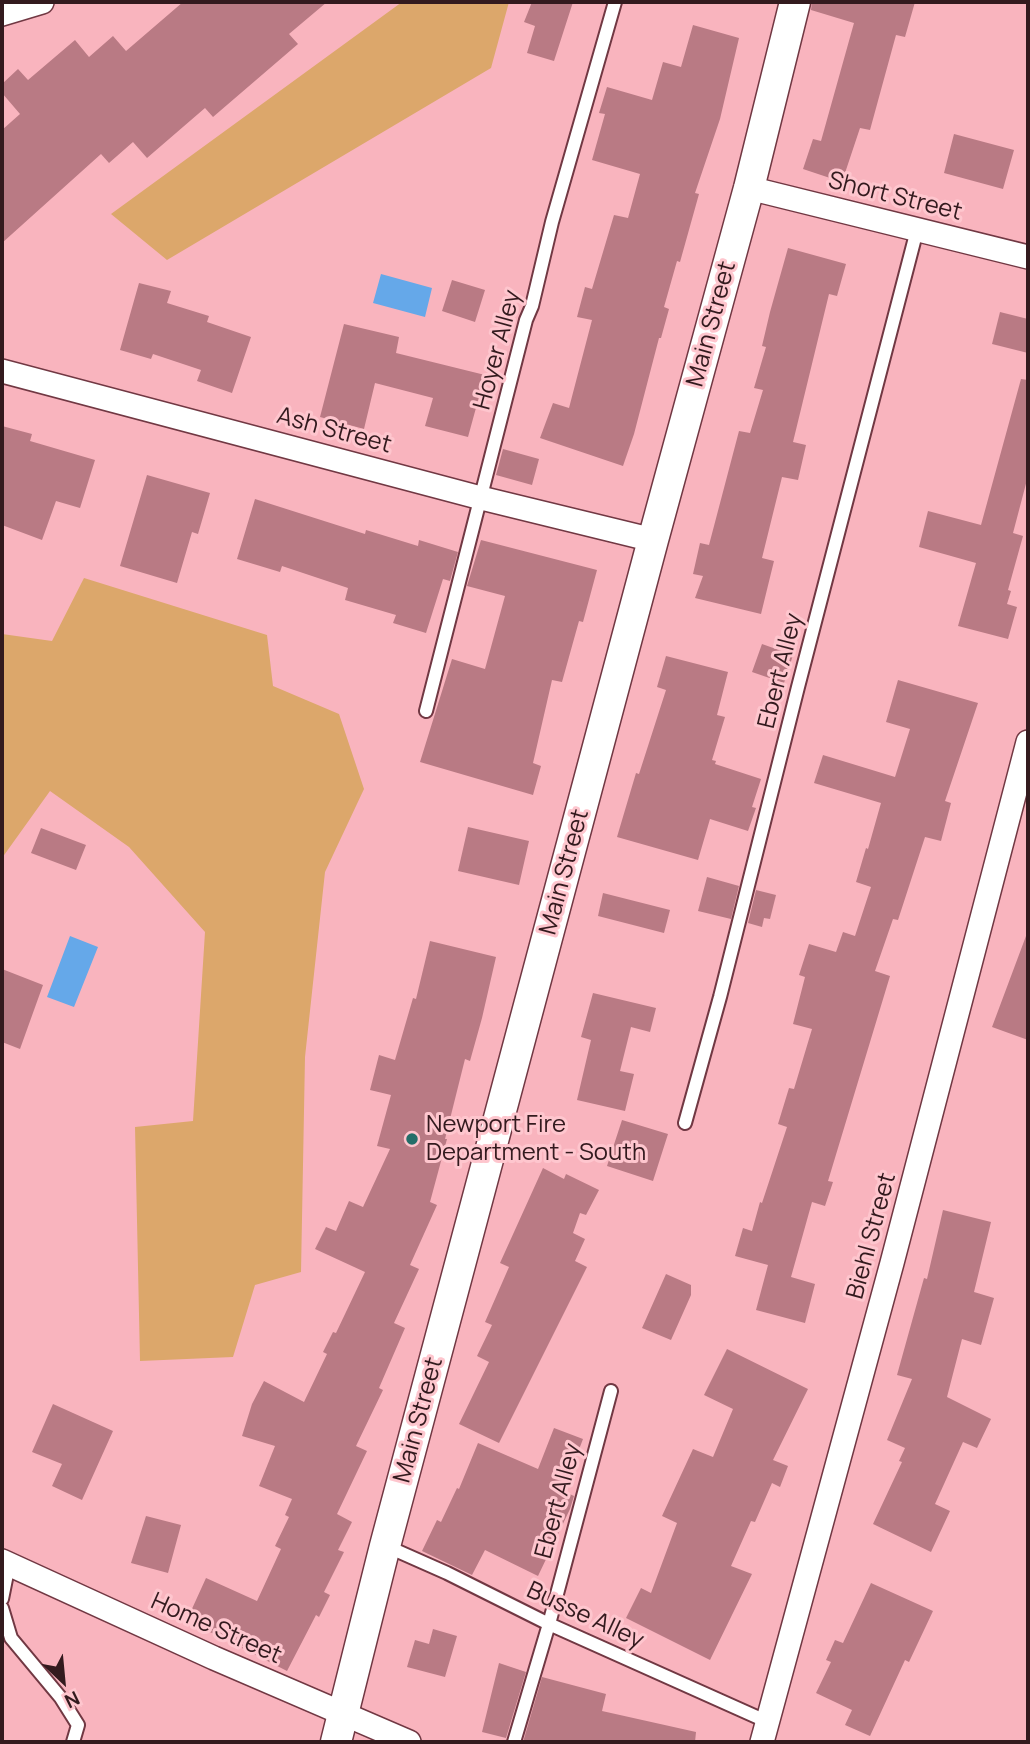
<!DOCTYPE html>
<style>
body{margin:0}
#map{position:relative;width:1030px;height:1744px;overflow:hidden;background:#f9b4be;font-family:Manrope,sans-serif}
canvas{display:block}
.frame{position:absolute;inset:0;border:4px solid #331a1e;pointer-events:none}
.north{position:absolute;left:28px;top:1646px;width:70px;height:70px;-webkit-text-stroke:5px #fec6ce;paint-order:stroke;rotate:154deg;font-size:19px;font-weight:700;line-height:28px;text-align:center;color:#331a1e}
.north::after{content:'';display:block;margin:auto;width:24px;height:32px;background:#331a1e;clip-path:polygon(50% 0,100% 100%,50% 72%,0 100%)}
</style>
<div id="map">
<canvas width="1030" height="1744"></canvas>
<div class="frame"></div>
<div class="north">N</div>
</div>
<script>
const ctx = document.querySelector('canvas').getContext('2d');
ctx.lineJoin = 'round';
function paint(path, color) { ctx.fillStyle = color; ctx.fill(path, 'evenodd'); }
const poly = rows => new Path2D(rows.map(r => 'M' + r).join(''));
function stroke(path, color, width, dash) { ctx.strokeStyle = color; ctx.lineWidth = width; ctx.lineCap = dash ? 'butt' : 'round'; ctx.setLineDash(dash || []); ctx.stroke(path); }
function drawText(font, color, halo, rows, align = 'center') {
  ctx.font = font + ' Manrope,sans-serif'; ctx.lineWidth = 6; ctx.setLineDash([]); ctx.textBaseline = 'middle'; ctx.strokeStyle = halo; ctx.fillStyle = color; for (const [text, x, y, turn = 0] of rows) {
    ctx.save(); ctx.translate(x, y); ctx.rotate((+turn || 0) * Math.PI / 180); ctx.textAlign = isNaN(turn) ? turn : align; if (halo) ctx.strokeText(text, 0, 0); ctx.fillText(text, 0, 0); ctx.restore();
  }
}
const green = poly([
 [402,2,509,2,491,68,167,260,111,214],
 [84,578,267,635,273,686,339,714,364,789,325,872,305,1057,301,1272,255,1285,233,1357,140,1361,135,1127,193,1121,205,932,129,847,50,791,2,858,2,634,52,641]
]);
const water = poly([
 [381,274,432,288,425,317,373,303],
 [70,936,98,947,74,1007,47,997]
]);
const building = poly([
 [183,2,327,2,289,34,298,44,213,117,205,108,147,158,133,142,109,163,101,154,2,243,2,130,20,114,2,93,2,84,18,69,28,80,75,40,89,57,113,36,126,51],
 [532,2,573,2,554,61,527,53,535,26,524,22],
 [812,2,915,2,905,37,896,35,870,130,860,128,842,182,803,169,813,139,821,141,854,23,811,10],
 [693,25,739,38,720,119,695,193,699,194,680,262,677,261,664,307,669,309,661,338,659,338,634,434,623,466,540,438,553,403,569,408,592,320,577,317,585,287,592,289,614,215,628,218,640,174,592,160,605,114,599,113,607,87,652,100,663,62,681,67],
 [954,134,1014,150,1003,189,944,173],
 [788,248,846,264,837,296,829,294,793,442,806,445,798,480,782,477,762,558,774,561,761,614,695,598,703,576,693,574,700,543,709,545,739,431,750,433,763,390,754,388,766,347,762,346,770,312],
 [452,280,485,290,475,322,442,311],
 [139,283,171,291,167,303,209,316,207,322,251,337,232,393,197,381,201,370,153,354,151,359,120,350],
 [1000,312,1028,319,1028,353,992,344],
 [344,324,399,337,396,353,485,375,468,437,425,426,433,398,375,383,364,429,320,417],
 [1021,379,1028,380,1028,476,1013,533,1023,536,1008,590,1011,591,1007,604,1017,607,1008,639,958,626,976,563,919,547,928,511,981,525],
 [2,426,32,434,30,441,95,460,80,508,56,501,42,540,2,525],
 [503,449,539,459,532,485,496,475],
 [147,475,210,493,198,534,192,532,177,583,120,566],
 [255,499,365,534,366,530,418,546,419,540,458,552,450,581,443,579,426,633,393,623,396,615,345,600,348,588,282,566,280,572,237,559],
 [481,540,597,570,583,622,579,621,562,682,552,680,533,763,541,766,533,795,420,762,452,659,485,669,505,596,467,586],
 [762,644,793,655,784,683,752,672],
 [666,656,728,672,717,715,725,717,712,760,716,761,715,764,761,779,752,807,756,808,748,831,710,819,698,860,617,837,636,773,639,774,666,690,657,687],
 [898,680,978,703,945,801,951,803,941,841,925,837,898,920,893,919,875,971,890,976,828,1181,833,1182,825,1206,812,1202,791,1277,815,1284,805,1323,756,1310,768,1265,735,1256,743,1228,752,1231,760,1202,762,1203,787,1127,778,1124,789,1088,794,1089,812,1029,793,1024,805,977,799,975,809,944,836,952,843,932,855,936,871,887,856,882,866,848,868,849,881,803,814,783,823,755,895,777,910,729,886,722],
 [468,827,529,841,519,885,458,871],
 [41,828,86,845,76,870,31,853],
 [707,877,739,886,731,919,698,911],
 [756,890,776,895,770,919,764,918,762,927,748,923],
 [603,893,670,910,664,933,598,916],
 [1026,936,1028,937,1028,1040,992,1027],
 [430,941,496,957,482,1018,470,1061,465,1059,445,1139,447,1139,430,1202,437,1205,410,1265,419,1269,394,1323,405,1328,379,1388,383,1390,356,1446,367,1451,337,1514,352,1522,338,1550,344,1552,324,1592,330,1595,319,1617,316,1615,287,1671,242,1648,243,1646,186,1622,206,1578,257,1601,281,1549,275,1546,289,1517,285,1515,292,1499,259,1486,275,1446,242,1436,252,1404,264,1381,304,1402,327,1354,323,1352,333,1332,336,1333,365,1272,315,1249,326,1227,336,1231,349,1201,363,1207,390,1149,377,1146,391,1095,370,1090,379,1055,395,1060,413,998,416,999],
 [2,969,43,985,20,1049,2,1042],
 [593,993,656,1008,650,1032,631,1027,620,1071,634,1074,625,1111,577,1100,591,1040,581,1037],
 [622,1120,668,1134,653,1181,607,1166],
 [543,1168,564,1179,566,1174,599,1190,586,1215,580,1213,573,1233,585,1239,575,1261,587,1267,499,1443,459,1424,489,1362,477,1356,492,1325,485,1322,509,1267,500,1263],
 [943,1210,991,1222,974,1292,994,1298,981,1345,962,1339,947,1397,991,1419,977,1448,963,1442,935,1504,950,1511,931,1552,873,1524,902,1462,899,1461,905,1448,887,1440,912,1379,897,1375,924,1278,927,1279],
 [666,1274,691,1285,691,1295,671,1340,642,1328],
 [727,1349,808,1389,773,1460,788,1466,780,1487,772,1483,755,1522,751,1521,731,1566,752,1574,710,1660,626,1618,641,1588,651,1593,677,1523,662,1516,693,1449,713,1457,733,1409,704,1395],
 [53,1404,113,1431,82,1500,52,1486,62,1464,32,1452],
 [554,1428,583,1439,563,1491,574,1496,570,1509,538,1576,485,1550,472,1575,422,1551,437,1520,441,1522,457,1488,459,1489,478,1443,538,1469],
 [146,1516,181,1525,168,1573,131,1563],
 [871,1583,933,1611,909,1662,905,1660,870,1736,845,1725,852,1710,816,1693,831,1662,826,1660,835,1640,843,1643],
 [433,1629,457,1636,445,1677,407,1667,415,1640,429,1644],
 [499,1663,526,1672,506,1738,482,1732],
 [542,1677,606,1694,602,1711,696,1732,695,1742,523,1742]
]);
const service = poly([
 [426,711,526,320,532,306,552,222,615,2],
 [685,1123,720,997,798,687,917,230],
 [386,1546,447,1573,549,1624,768,1722],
 [2,1599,9,1564],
 [2,1608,11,1638,61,1698,78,1725,73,1742],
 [514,1742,549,1624,611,1391]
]);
const minor = poly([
 [2,14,42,2],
 [749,188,1028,257],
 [2,371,481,498,653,540],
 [2,1561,214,1658,409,1742],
 [762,1742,892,1263,1028,742]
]);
const tertiary = poly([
 [336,1742,385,1546,653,540,749,188,795,2]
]);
const markers = [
 [412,1139,7,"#246e69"]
];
const streetNames = [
 ["Short Street",895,197,14],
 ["Main Street",712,324,-75],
 ["Hoyer Alley",498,350,-75],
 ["Ash Street",334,431,15],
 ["Ebert Alley",781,671,-76],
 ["Main Street",565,872,-75],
 ["Biehl Street",872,1236,-75],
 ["Main Street",419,1420,-75],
 ["Ebert Alley",559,1501,-75],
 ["Busse Alley",585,1616,25],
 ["Home Street",216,1629,24]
];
const poiNames = [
 ["Newport Fire",426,1125],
 ["Department - South",426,1153]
];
paint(green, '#dca76b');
paint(water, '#65a8e9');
paint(building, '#b97a84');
stroke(service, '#713843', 16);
stroke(minor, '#713843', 26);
stroke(tertiary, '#713843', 33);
stroke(service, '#fff', 12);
stroke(minor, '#fff', 23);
stroke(tertiary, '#fff', 30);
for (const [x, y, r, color] of markers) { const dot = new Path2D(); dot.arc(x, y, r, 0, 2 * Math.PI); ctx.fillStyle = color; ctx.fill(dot); stroke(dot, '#fec6ce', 2.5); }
drawText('24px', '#331a1e', '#fec6ce', streetNames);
drawText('24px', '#331a1e', '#fec6ce', poiNames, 'left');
</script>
